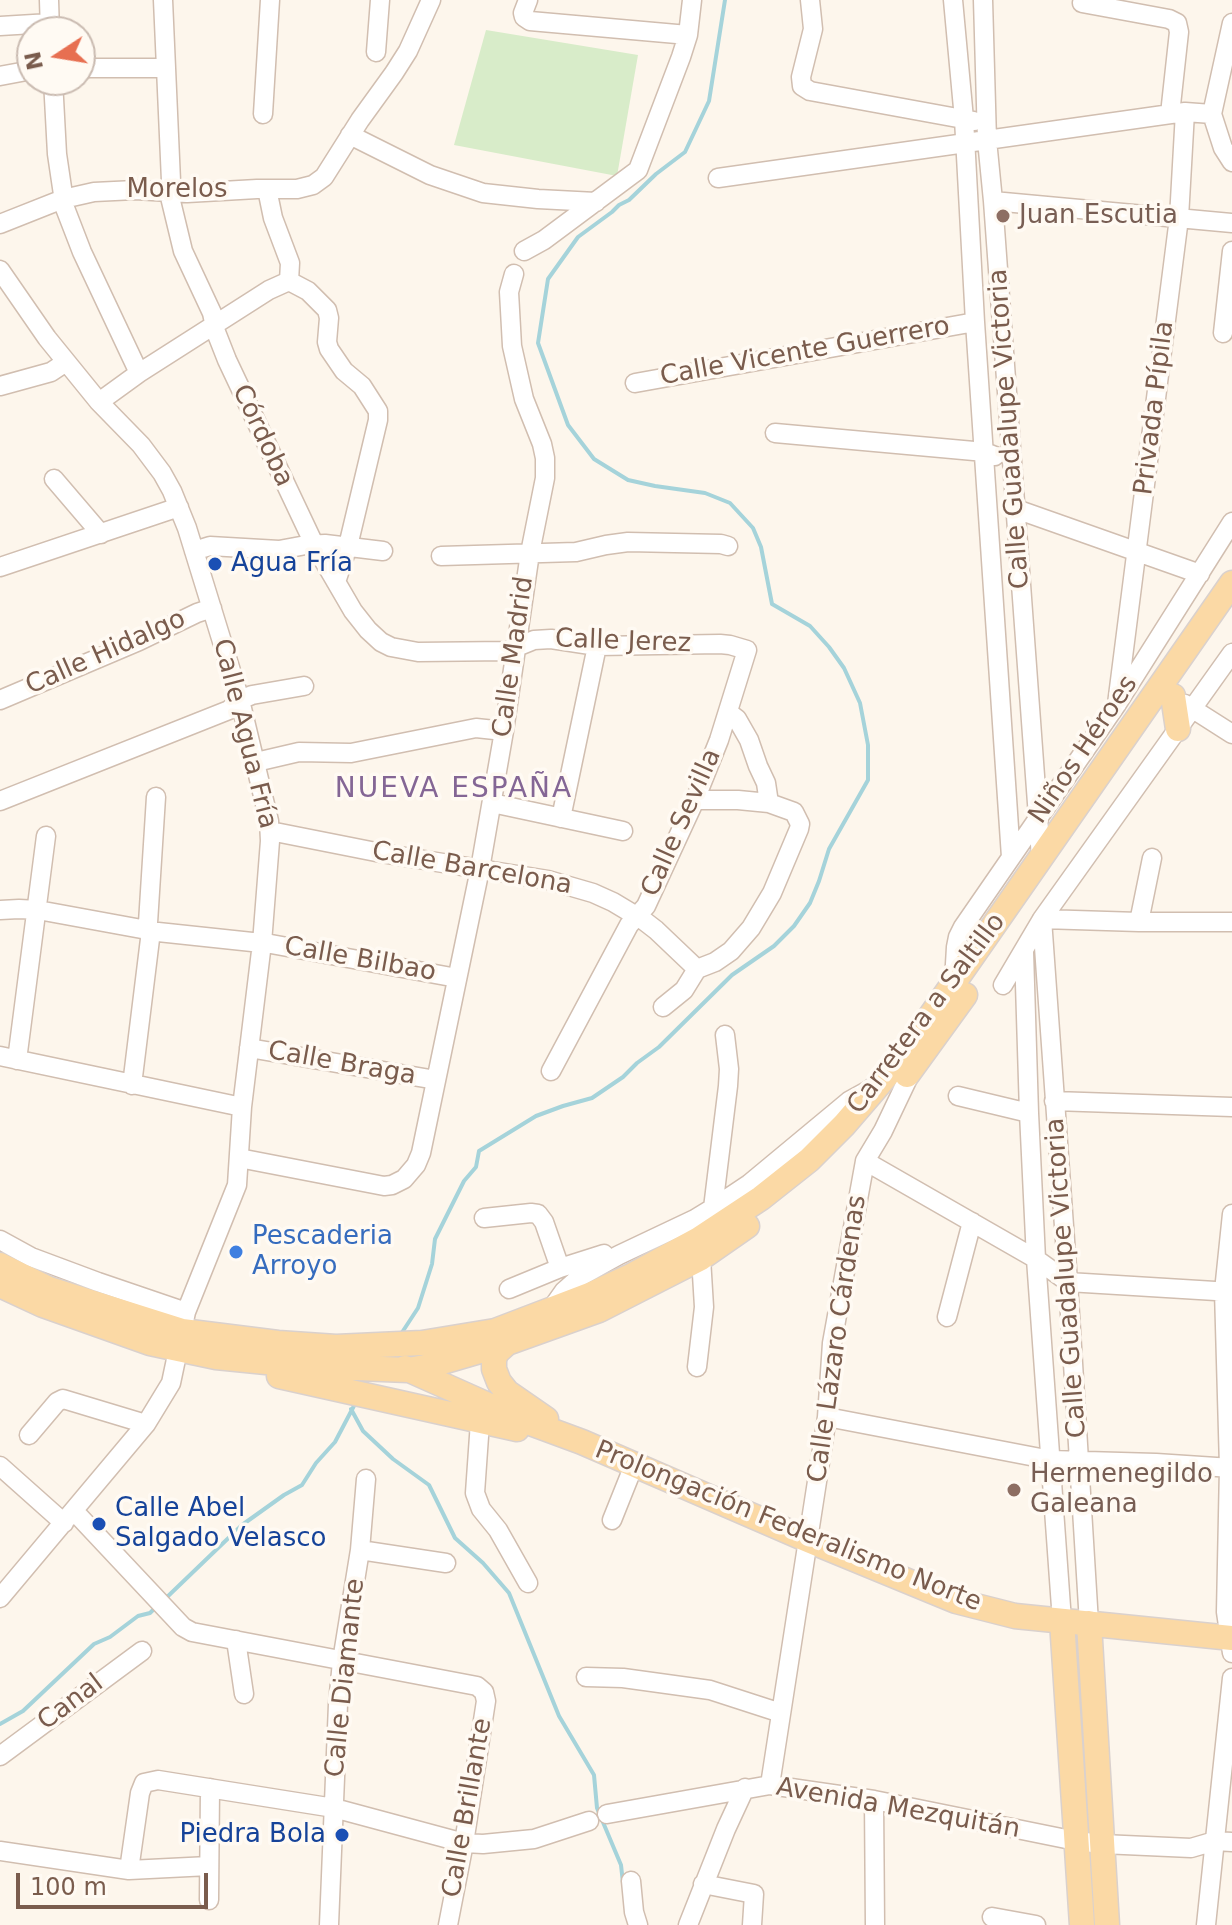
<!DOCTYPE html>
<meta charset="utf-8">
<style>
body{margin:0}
#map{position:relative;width:1232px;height:1925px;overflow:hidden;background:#fdf6ec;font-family:"DejaVu Sans",sans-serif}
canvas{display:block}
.north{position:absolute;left:16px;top:16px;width:80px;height:80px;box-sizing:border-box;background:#fffaf3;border:2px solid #cabbb1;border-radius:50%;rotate:258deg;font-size:22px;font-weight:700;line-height:32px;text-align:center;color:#7a5c4d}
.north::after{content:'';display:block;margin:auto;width:28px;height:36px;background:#e76f51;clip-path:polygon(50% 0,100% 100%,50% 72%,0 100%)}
.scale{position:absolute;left:16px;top:1873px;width:192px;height:36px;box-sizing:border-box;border:4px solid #7a5c4d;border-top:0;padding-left:10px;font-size:24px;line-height:28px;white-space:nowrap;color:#7a5c4d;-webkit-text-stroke:6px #fffaf3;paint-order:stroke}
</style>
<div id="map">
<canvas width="1232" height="1925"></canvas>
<div class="north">N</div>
<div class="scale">100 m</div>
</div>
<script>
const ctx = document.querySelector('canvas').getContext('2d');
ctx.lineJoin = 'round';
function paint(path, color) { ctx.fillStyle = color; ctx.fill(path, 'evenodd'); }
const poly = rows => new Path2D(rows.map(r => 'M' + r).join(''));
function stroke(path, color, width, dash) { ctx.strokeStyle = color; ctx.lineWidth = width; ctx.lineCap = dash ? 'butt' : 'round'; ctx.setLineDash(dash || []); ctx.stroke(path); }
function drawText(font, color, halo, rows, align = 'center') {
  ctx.font = font + ' "DejaVu Sans",sans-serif'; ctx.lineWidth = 7; ctx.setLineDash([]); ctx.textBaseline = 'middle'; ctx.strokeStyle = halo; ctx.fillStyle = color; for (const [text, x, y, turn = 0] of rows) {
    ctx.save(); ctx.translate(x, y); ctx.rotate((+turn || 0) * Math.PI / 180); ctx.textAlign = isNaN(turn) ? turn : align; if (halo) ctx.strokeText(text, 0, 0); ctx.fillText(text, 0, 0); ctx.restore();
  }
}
const green = poly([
 [486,30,638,55,617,176,454,145]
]);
const stream = poly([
 [401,1334,418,1308,432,1264,435,1239,464,1181,476,1167,479,1151,536,1116,563,1106,592,1098,623,1077,637,1063,659,1047,732,975,774,946,794,926,810,903,819,881,829,849,868,780,868,745,860,703,844,668,829,647,810,626,772,604,761,547,753,528,730,503,705,493,655,486,628,480,594,459,568,425,538,343,548,279,578,237,612,212,619,205,629,200,656,174,685,152,709,101,725,0],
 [351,1409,363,1431,393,1459,429,1485,455,1538,483,1563,509,1593,559,1716,594,1775,597,1808,621,1865,623,1883],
 [165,1599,242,1525,284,1495,302,1485,316,1463,335,1442,356,1402],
 [0,1724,23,1711,94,1644,110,1637,138,1616,150,1613,155,1608]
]);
const minor = poly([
 [49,0,50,32],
 [163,0,171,181,170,197,183,251,212,313,216,332,227,360,314,544,353,611,368,630,381,642,391,647,418,652,507,651,534,640,551,639,597,646,720,644,730,645,747,650,719,740,695,800,646,906,629,925,551,1071],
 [528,0,523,13,524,17,530,21,688,35],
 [810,0,813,29,801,77,802,86,810,91,974,121],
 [953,0,964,119,975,322,1011,857],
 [983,0,987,140,993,201,1041,858],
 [1082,3,1169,19,1177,23,1179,32,1170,114],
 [1232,23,1212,114,1223,148,1232,162],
 [0,26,50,23],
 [376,52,380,0],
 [80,68,166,68],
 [0,76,32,70],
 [53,80,57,154,65,208,82,252,139,373],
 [263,114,270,0],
 [350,135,430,175,483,193,538,199,596,202],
 [718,178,1185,112,1212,114],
 [267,189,273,218,290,263,289,281],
 [993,201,1232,223],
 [0,224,63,199,94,192,135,190,187,193,257,189,297,189,313,185,324,177,360,120,394,73,408,51,431,0],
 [524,251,544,240,638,170,681,57,688,35,692,0],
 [0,270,47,338,99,402,141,445,162,473,172,491,187,528,240,700,269,821,270,841,262,943,242,1107,237,1185,186,1312,171,1383,146,1424,0,1598],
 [289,281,308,291,327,310,329,318,327,342,329,349,344,371,362,386,378,411,378,420,348,546,336,582],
 [1223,333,1232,251],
 [635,383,975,322],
 [0,386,51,372,66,362],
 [99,402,139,373,269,290,289,281],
 [775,433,985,452,995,456],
 [54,479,101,534],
 [1016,509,1200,574],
 [194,551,210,546,279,550,306,545,325,544,383,551],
 [441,556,576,552,606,545,628,542,721,544,728,546],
 [0,567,179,507],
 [0,700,139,641,197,613,212,608],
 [1117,704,1179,218,1185,112],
 [1185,704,1232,734],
 [729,713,737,719,749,740,758,766,766,783,769,803],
 [256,762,299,752,351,753,476,728,504,731],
 [0,801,229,710,240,700,252,695,304,686],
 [492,803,623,831],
 [561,818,597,646],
 [270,831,381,853,548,880,593,893,613,902,643,920,656,930,697,969],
 [0,910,19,909,38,910,158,932,271,944,457,978],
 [1042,919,1068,1282,1089,1623],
 [1042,919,1139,922,1232,922],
 [1139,922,1152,858],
 [1024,952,1029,1113,1036,1259,1062,1621],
 [954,981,956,947,958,937,963,927,1117,704,1232,522],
 [1003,985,1042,919,1232,653],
 [663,1007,684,990,697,969,715,962,731,951,751,928,772,893,799,829,800,824,794,812,769,803,738,800,695,800],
 [249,1048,436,1080],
 [0,1056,242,1107],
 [17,1060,46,836],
 [132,1085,150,939,148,923,156,797],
 [958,1096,1029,1113],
 [1054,1101,1232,1107],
 [239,1158,384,1186,392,1185,404,1179,416,1165,421,1153,480,869,504,731,530,553,545,478,545,458,542,444,524,399,512,346,509,292,514,274],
 [865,1161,1036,1259,1068,1282,1232,1292],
 [713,1208,728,1086,729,1069,725,1035],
 [1232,1214,1224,1291,1229,1467,1226,1612,1232,1653],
 [484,1218,531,1213,538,1214,544,1222,560,1268],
 [0,1240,31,1257,98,1282,186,1312],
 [509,1289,560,1268,604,1254],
 [552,1308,564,1291,581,1276,619,1255,695,1219,713,1208,749,1184,849,1101,869,1090],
 [947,1317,972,1222],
 [697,1367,704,1307,701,1258],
 [827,1417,1051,1460,1156,1463,1232,1468],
 [480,1422,475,1493,481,1509,498,1530,528,1583],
 [29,1435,57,1402,63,1399,146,1424],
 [0,1466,64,1523],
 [74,1511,183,1627,192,1632,477,1686,484,1692,486,1701,464,1843,448,1925],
 [612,1520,634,1465],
 [360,1550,446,1563],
 [236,1640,244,1694],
 [586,1677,623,1678,710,1690,781,1713],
 [0,1756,142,1651],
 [770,1785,827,1417,832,1343,865,1161,883,1131,912,1070],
 [874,1800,875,1925],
 [607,1814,770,1785,874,1800,1076,1841,1102,1844,1191,1848,1215,1841,1232,1842],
 [0,1851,129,1870,209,1866],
 [129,1870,140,1793,144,1783,158,1780,334,1808,464,1843,483,1844,534,1839,589,1821],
 [631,1881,634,1912,638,1925],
 [703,1884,754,1894,752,1925],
 [209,1900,210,1788],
 [992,1917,1036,1925],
 [329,1925,338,1704,342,1661,360,1550,366,1479],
 [688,1925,726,1829,745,1788],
 [1206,1925,1232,1678]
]);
const major = poly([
 [1173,696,1178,729],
 [907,1075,965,995],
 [0,1265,49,1289,182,1331,278,1343,336,1347,422,1343,495,1331,592,1294,629,1277,699,1239,761,1198,809,1160,844,1125,900,1060,1232,583],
 [0,1285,43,1305,150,1343,178,1349,216,1357,306,1366,408,1370,425,1367,507,1343,599,1310,701,1258,747,1226],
 [507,1343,497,1352,494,1359,494,1369,499,1382,507,1392,546,1419],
 [405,1368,517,1418,582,1442,808,1540,956,1601,1015,1616,1232,1638],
 [279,1376,517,1429],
 [1062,1621,1082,1925],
 [1089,1623,1107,1925]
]);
const markers = [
 [1003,216,8,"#8d6e63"],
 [215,564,8,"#1a4fb4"],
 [236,1252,8,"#3f7fe0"],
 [1014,1490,8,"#8d6e63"],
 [99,1524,8,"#1a4fb4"],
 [342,1835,8,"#1a4fb4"]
];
const streetNames = [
 ["Morelos",177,190],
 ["Calle Vicente Guerrero",805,352,-10],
 ["Privada Pípila",1155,408,-83],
 ["Calle Guadalupe Victoria",1010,429,-94],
 ["Córdoba",262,436,65],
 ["Calle Jerez",623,642,2],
 ["Calle Hidalgo",106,653,-24],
 ["Calle Madrid",514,657,-82],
 ["Calle Agua Fría",244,734,76],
 ["Niños Héroes",1084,750,-56],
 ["Calle Sevilla",682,823,-66],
 ["Calle Barcelona",472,869,10],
 ["Calle Bilbao",360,960,10],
 ["Carretera a Saltillo",927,1014,-53],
 ["Calle Braga",342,1064,10],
 ["Calle Guadalupe Victoria",1067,1278,-94],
 ["Calle Lázaro Cárdenas",838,1339,-82],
 ["Prolongación Federalismo Norte",788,1527,22],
 ["Calle Diamante",346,1678,-84],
 ["Canal",71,1703,-37],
 ["Calle Brillante",468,1808,-80],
 ["Avenida Mezquitán",898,1809,10]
];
const educationNames = [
 ["Juan Escutia",1019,216],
 ["Hermenegildo",1030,1475],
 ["Galeana",1030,1505]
];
const transitNames = [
 ["Agua Fría",231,564],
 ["Calle Abel",115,1509],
 ["Salgado Velasco",115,1539],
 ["Piedra Bola",326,1835,"right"]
];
const shopNames = [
 ["Pescaderia",252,1237],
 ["Arroyo",252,1267]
];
const neighbourhoodNames = [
 ["NUEVA ESPAÑA",454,790]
];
paint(green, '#d8ecc9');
stroke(stream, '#a5d3da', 4);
stroke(minor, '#d1beb0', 21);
stroke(major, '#dad1cd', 27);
stroke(minor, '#fff', 18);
stroke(major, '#fbd9a5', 24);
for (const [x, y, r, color] of markers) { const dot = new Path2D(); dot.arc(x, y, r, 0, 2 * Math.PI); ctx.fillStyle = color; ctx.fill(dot); stroke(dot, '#fffaf3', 3); }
drawText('26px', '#7a5c4d', '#fffaf3', streetNames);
drawText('26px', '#785e54', '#fffaf3', educationNames, 'left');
drawText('26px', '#164399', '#fffaf3', transitNames, 'left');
drawText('26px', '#366cbe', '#fffaf3', shopNames, 'left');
ctx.letterSpacing = '2px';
drawText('28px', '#846695', '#fffaf3', neighbourhoodNames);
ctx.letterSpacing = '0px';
</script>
